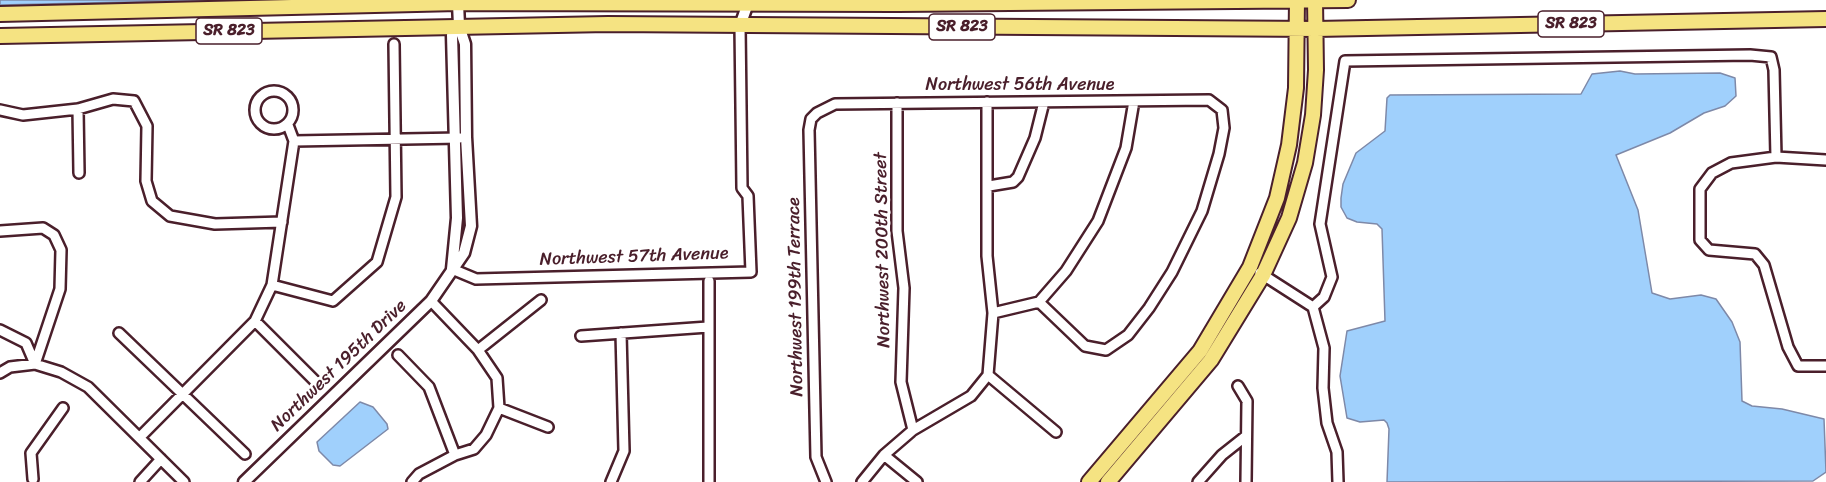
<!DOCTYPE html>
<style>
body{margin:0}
canvas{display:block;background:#fff}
</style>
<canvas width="1826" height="482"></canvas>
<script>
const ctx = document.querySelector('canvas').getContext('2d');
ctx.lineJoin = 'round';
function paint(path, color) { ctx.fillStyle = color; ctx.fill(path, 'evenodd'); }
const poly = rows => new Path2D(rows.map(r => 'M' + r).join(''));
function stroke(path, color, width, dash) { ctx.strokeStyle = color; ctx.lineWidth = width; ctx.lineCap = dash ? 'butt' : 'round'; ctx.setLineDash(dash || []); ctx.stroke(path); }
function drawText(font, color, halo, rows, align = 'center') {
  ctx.font = font + ' Sriracha,sans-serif'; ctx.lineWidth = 6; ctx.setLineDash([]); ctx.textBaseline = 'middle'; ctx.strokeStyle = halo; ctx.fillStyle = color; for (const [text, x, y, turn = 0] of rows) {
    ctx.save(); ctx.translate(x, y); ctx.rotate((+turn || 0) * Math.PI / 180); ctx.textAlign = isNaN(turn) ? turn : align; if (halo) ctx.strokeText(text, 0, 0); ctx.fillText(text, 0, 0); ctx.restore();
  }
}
const water = poly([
 [0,0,211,0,0,5,0,0],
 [1620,71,1635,74,1720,73,1735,78,1736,96,1725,106,1704,113,1670,133,1616,155,1638,210,1652,293,1670,299,1701,295,1716,299,1732,322,1740,342,1742,401,1752,406,1782,409,1824,419,1826,472,1813,481,1387,482,1389,429,1387,423,1384,420,1360,422,1347,418,1340,376,1347,331,1385,321,1382,229,1377,224,1357,222,1347,218,1341,207,1341,198,1343,184,1356,153,1385,131,1387,98,1390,95,1581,94,1592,74,1620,71],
 [360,402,373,407,387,424,388,429,340,466,333,465,319,451,317,442,360,402]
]);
const minor = poly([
 '255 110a19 19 0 1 1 38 0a19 19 0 1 1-38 0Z',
 [897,103,897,231,904,288,901,382,913,430],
 [78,109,79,173],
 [0,110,23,115,78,109,113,99,134,101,147,126,146,181,152,201,170,216,215,224,282,222],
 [294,141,460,138],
 [1826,160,1776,157,1731,163,1712,173,1700,189,1700,240,1709,250,1755,254,1764,265,1788,347,1798,366,1826,366],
 [989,186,1013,182,1018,177,1035,138,1044,102],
 [0,231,43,228,54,235,61,250,60,289,35,364],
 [452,269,476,279,751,272,748,196,742,188,740,26],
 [1260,273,1313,307],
 [272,285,333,301,377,262,396,197,394,44],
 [1039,302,1066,271,1098,221,1126,148,1134,101],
 [1313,307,1324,297,1332,277,1320,224,1345,61,1750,55,1771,57,1774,70,1776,157],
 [1313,307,1324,348,1323,388,1327,423,1337,452,1338,482],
 [993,313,1039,302],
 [255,321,318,384],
 [0,330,26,343,35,364],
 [119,333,245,454],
 [581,336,708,327],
 [478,350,541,300],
 [398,355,429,387,455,455],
 [0,373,10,367,35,364,61,372,88,387,184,482],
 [988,375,1056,432],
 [1238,386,1247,401,1246,482],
 [499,408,548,427],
 [140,437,255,321,272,285,294,141,288,125],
 [884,455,917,482],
 [33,479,31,453,63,408],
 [140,482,161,459],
 [412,482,419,474,455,455,474,449,486,435,499,408,497,378,478,350,431,301],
 [611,482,624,451,621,333],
 [709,482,709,281],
 [826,482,816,457,809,130,811,119,817,113,835,104,1209,100,1222,110,1224,128,1219,154,1202,211,1172,272,1149,308,1128,335,1106,350,1085,346,1039,302],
 [862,482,884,455,913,430,971,396,988,375,993,313,987,256,987,102],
 [1198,482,1222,455,1246,436]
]);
const tertiary = poly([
 [740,26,749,0],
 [452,269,457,218,452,35,459,26],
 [244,482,431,301,464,253,471,226,466,137,465,44,459,26,458,3]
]);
const primary = poly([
 [0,14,458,3,898,4,1348,0],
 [0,36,608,24,1316,29,1826,19],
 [1089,482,1200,351,1250,267,1277,198,1289,145,1296,88,1297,0],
 [1108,482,1211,360,1263,275,1289,218,1305,163,1313,115,1316,70,1315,0]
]);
const shields = [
 [1571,24,66],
 [962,27,66],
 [229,31,66]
];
const shieldNames = [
 ["SR 823",1571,24],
 ["SR 823",962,27],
 ["SR 823",229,31]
];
const streetNames = [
 ["Northwest 56th Avenue",1020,85],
 ["Northwest 200th Street",883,250,-91],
 ["Northwest 57th Avenue",634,257,-2],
 ["Northwest 199th Terrace",796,297,-91],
 ["Northwest 195th Drive",339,366,-44]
];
paint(water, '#a0d0fc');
stroke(water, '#7e89a8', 1.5);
stroke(minor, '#4a1f2b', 14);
stroke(tertiary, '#4a1f2b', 15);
stroke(primary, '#4a1f2b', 18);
stroke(minor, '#fff', 9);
stroke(tertiary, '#fff', 10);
stroke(primary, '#f5e382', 14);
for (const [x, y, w] of shields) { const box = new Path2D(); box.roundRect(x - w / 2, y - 13, w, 26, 4.5); ctx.fillStyle = '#fff'; ctx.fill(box); stroke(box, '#4a1f2b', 1.5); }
drawText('bold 16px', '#4a1f2b', null, shieldNames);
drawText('18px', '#4a1f2b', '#fff', streetNames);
</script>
